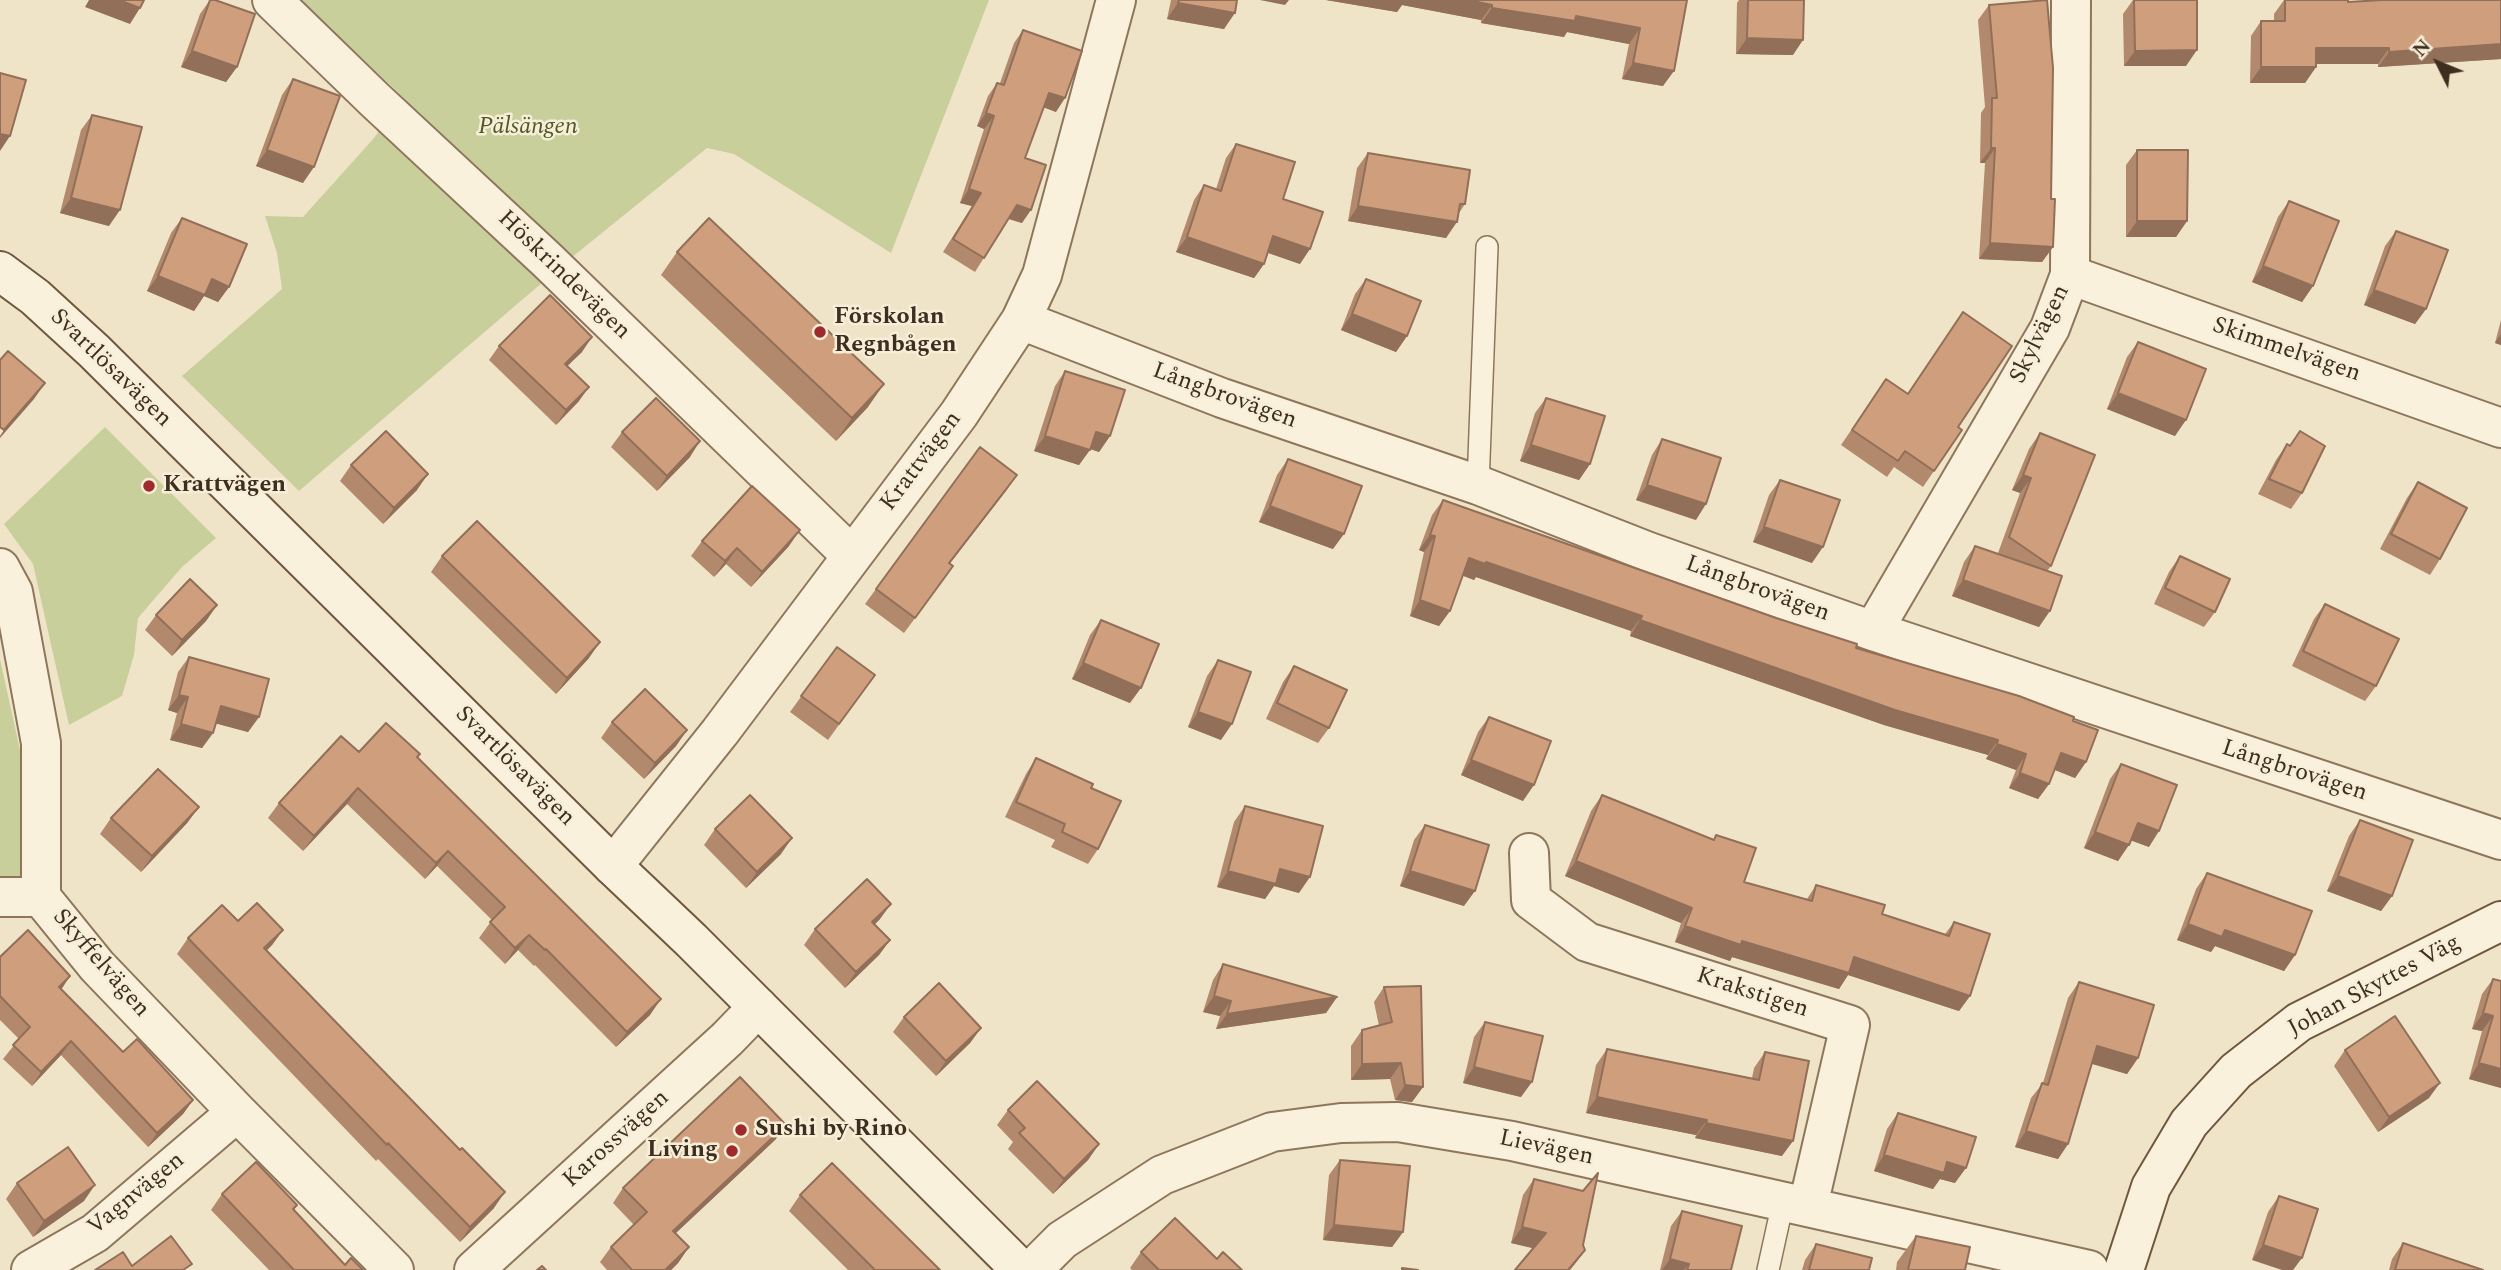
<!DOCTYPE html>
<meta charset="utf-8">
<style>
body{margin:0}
#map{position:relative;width:2501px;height:1270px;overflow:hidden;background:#f0e4c8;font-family:Spectral,serif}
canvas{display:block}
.north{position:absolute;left:2403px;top:28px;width:70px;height:70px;-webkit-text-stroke:5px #f7eed8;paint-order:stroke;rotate:313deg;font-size:19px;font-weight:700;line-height:28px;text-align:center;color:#3d2e20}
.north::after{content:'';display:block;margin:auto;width:24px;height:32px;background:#3d2e20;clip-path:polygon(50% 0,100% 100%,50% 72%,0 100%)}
</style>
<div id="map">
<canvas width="2501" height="1270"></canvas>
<div class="north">N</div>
</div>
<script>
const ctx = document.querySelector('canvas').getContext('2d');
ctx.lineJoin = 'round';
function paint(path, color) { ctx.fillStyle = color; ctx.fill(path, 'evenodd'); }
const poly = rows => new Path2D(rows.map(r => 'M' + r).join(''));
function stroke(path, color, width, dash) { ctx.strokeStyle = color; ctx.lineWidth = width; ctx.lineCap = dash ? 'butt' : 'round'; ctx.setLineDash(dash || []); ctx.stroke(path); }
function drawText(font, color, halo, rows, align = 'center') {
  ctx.font = font + ' Spectral,serif'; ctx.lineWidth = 5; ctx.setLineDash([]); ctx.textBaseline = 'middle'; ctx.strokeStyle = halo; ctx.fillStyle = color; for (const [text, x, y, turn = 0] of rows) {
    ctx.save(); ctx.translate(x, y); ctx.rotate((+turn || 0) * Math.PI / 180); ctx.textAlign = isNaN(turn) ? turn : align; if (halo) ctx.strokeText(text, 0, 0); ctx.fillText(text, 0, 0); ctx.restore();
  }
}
const green = poly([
 [300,0,989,0,891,253,734,154,707,148,571,258,299,491,182,376,282,289,277,253,265,216,303,217,374,138,403,97],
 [105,427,216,538,182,567,138,618,134,655,122,696,69,725,33,564,4,524],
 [0,659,20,750,29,864,14,887,0,886]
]);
const lane = poly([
 [1478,485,1487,247],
 [1768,1270,1783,1202]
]);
const street = poly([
 [272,0,375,100,547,260,851,555],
 [2070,275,2501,428],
 [1021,320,1222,398,1478,485,1649,552,1873,631,2501,840],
 [0,568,13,592,41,743,41,897,97,966,237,1112,394,1270],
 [1873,631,2050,328,2070,275,2071,0],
 [1529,853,1531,900,1587,942,1850,1025,1808,1206],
 [613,866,720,732,959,414,1021,320,1042,275,1116,0],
 [0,897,41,897],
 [31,1270,95,1233,237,1112],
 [474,1270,727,1039,758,1007],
 [1032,1270,1062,1240,1162,1175,1272,1132,1341,1123,1398,1122,1512,1141,2089,1270]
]);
const secondary = poly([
 [0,271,35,297,94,351,613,866,691,940,1021,1270],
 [2124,1270,2151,1187,2189,1123,2236,1071,2299,1022,2501,921]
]);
const wall = poly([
 [210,0,237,67,226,82,181,67,200,14],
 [1171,0,1237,0,1224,29,1167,19],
 [1326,0,1687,0,1663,86,1622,79,1629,44,1567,32,1564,37,1481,23,1481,20,1402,5,1397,12],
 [1739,0,1804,0,1793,55,1736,54,1737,3],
 [2133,0,2197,0,2186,66,2124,66,2123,14],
 [2284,0,2348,0,2348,2,2501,0,2501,59,2378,67,2378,64,2316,64,2316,67,2305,83,2250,83,2251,36,2261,21,2274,21,2274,14],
 [1989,5,2051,199,2053,247,2042,262,1979,259,1985,163,1980,163,1981,113,1985,107,1978,20],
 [1023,30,1056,112,1044,107,1025,158,1022,223,1008,219,975,272,943,252,972,206,960,203,984,129,977,126,988,96,997,83,1000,83,1014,43],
 [293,79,303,183,256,166,282,95],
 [92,115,109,226,60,213,81,130],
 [1236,144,1283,199,1300,264,1268,253,1264,264,1254,278,1176,252,1194,200,1204,185,1216,189,1226,158],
 [2137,150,2187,221,2176,237,2126,237,2126,165],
 [1368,153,1465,204,1459,213,1446,238,1348,221,1357,168],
 [2289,201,2313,286,2302,302,2252,282,2278,217],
 [182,218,229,287,218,302,204,296,194,311,147,291,171,233],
 [2396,231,2426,309,2415,324,2364,305,2385,246],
 [677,252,868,407,836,441,661,275],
 [1366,279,1407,336,1396,352,1341,330,1355,294],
 [2501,320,2501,345,2495,343],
 [2138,342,2175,436,2107,409,2127,357],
 [499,346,582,352,567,366,579,401,556,425,489,360],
 [1065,371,1110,436,1099,452,1090,449,1079,465,1034,451,1055,386],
 [1886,379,1962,430,1923,487,1894,467,1887,477,1841,445],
 [1546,398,1590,464,1579,480,1520,461,1535,413],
 [2300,431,2302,493,2291,509,2258,494,2276,460,2287,444,2289,446],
 [622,432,690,457,657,491,611,447],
 [2040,433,2051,566,2047,571,2039,627,1952,596,1964,562,1975,546,2004,557,1998,553,2020,493,2012,490,2029,449],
 [1662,439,1696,520,1636,500,1652,455],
 [1288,459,1333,549,1259,522,1277,475],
 [351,465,417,490,383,524,340,481],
 [1017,475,949,564,942,582,904,633,865,604,876,589],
 [1780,480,1812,563,1753,542,1769,495],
 [2418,482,2440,559,2430,575,2380,549,2407,498],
 [1443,500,1856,648,2073,721,2086,762,2075,778,2055,770,2049,784,2038,799,2009,788,2016,770,1986,759,1988,755,1884,725,1630,636,1631,631,1476,577,1474,580,1463,575,1450,611,1439,626,1410,616,1424,552,1419,550,1432,515],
 [702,541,789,546,751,587,726,564,714,577,691,556],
 [442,556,589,658,556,694,431,572],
 [2180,556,2215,612,2204,627,2154,604,2169,572],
 [2325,604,2376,686,2365,701,2292,666,2314,619],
 [217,605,206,621,172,656,145,630,156,615],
 [1101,620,1130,703,1072,679,1090,635],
 [837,647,875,675,828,740,790,712],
 [189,657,259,717,248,732,216,723,213,733,202,748,170,740,177,713,168,710,178,672],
 [1218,660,1221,740,1188,727,1207,676],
 [1294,666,1329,728,1318,743,1266,719,1283,682],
 [1489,717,1523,801,1461,775,1478,732],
 [612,722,687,730,676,746,644,779,601,738],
 [359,752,418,757,650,1015,616,1047,535,965,534,966,518,950,505,964,479,938,492,920,437,866,425,879,347,804,303,851,268,818,279,803],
 [1036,758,1098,849,1088,864,1051,847,1055,840,1005,817,1026,774],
 [2121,764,2149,847,2131,840,2118,861,2084,848,2110,779],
 [1602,795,1713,840,1716,835,1744,882,1807,899,1816,885,1882,914,1945,934,1954,922,1970,996,1959,1011,1848,975,1839,989,1732,957,1730,961,1675,942,1681,923,1565,876,1591,811],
 [1245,806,1299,893,1274,886,1265,899,1217,887,1234,822],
 [111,818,188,822,141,872,100,834],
 [2360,820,2392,896,2381,911,2327,891,2349,836],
 [1425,825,1464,906,1400,886,1414,840],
 [715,829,781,854,746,888,704,845],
 [2207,873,2295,955,2284,971,2215,946,2211,952,2177,940,2196,889],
 [880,919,875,924,890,940,879,955,845,988,804,945,815,929],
 [238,921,283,930,272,945,267,950,494,1208,460,1242,378,1159,376,1161,177,954,188,938],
 [0,957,61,989,123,1052,193,1100,183,1114,148,1147,61,1055,32,1086,3,1059,19,1039,0,1020],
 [1223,964,1337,997,1326,1013,1216,1029,1220,1016,1203,1012,1213,980],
 [2493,979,2501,1088,2469,1079,2482,1031,2472,1029,2482,994],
 [2079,982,2138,1058,2127,1074,2092,1064,2068,1144,2058,1159,2015,1147,2031,1098,2043,1083,2068,998],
 [1384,987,1423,1087,1412,1102,1395,1100,1390,1079,1351,1080,1351,1046,1362,1030,1379,1026,1374,1002],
 [904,1017,981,1028,970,1043,936,1076,893,1032],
 [1485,1022,1521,1097,1463,1083,1474,1037],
 [1607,1049,1752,1078,1754,1068,1765,1052,1782,1156,1695,1138,1696,1135,1586,1113,1596,1065],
 [2345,1050,2429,1098,2378,1132,2334,1066],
 [1008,1110,1099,1144,1088,1160,1053,1194,1008,1149,1013,1142,997,1125],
 [1898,1113,1955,1183,1940,1179,1933,1189,1874,1171,1887,1129],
 [786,1125,775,1140,676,1233,689,1247,678,1263,671,1270,607,1270,600,1262,611,1247,634,1225,613,1203,623,1188],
 [1340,1160,1403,1232,1392,1247,1323,1240,1329,1175],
 [1534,1179,1583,1245,1585,1250,1574,1265,1534,1248,1511,1243,1523,1195],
 [17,1183,84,1201,33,1237,6,1199],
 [222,1194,297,1205,294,1210,345,1265,363,1270,269,1270,211,1210],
 [800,1195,940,1270,848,1270,789,1211],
 [2279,1196,2318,1209,2252,1260,2268,1212],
 [1682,1211,1731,1270,1660,1270,1671,1226],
 [1916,1236,1965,1270,1896,1270,1897,1262],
 [2403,1243,2483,1270,2389,1270,2392,1259],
 [1816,1244,1869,1270,1802,1270,1805,1260],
 [1141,1252,1217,1259,1242,1270,1132,1270,1130,1268]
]);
const shadedWall = poly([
 [89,0,119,0,140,8,130,24,85,7],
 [1260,0,1289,0,1285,5],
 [1326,0,1468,0,1492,5,1481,20,1402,5,1397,12],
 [1178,3,1235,13,1224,29,1167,19],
 [1492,8,1576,16,1640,28,1629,44,1567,32,1564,37,1481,23],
 [1747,38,1803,40,1793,55,1736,54],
 [2501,44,2501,59,2378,67,2389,52],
 [2316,48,2389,48,2378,64,2306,64],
 [2197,50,2186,66,2124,66,2135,51],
 [192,51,237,67,226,82,181,67],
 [1633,63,1674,71,1663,86,1622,79],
 [2261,67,2316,67,2305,83,2250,83],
 [1049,93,1065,98,1056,112,1040,106],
 [986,113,994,116,984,129,977,126],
 [0,134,10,136,0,151],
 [1991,148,1995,148,1985,163,1980,163],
 [267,150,314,167,303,183,256,166],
 [969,189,981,193,972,206,960,203],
 [71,198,120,210,109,226,60,213],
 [1017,205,1031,210,1022,223,1007,218],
 [1358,206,1457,222,1446,238,1348,221],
 [2137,221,2187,221,2176,237,2126,237],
 [1273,236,1310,249,1300,264,1263,251],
 [1187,237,1264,264,1254,278,1176,252],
 [1990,243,2053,247,2042,262,1979,259],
 [2263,266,2313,286,2302,302,2252,282],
 [158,276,212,279,229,287,218,302,204,296,194,311,147,291],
 [2374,290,2426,309,2415,324,2364,305],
 [1352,314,1407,336,1396,352,1341,330],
 [2501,334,2501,345,2495,343],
 [592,337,582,352,555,378,565,364],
 [45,383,34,399,0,438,0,436,4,430],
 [884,384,868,407,836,441,852,418],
 [589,387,579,401,556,425,566,410],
 [2118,393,2186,420,2175,436,2107,409],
 [1096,432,1110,436,1099,452,1085,447],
 [1045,436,1090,450,1079,465,1034,451],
 [700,441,690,457,657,491,667,476],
 [1531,445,1590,464,1579,480,1520,461],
 [428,474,417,490,383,524,394,508],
 [1017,475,1006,491,938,579,949,563],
 [2023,475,2031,478,2020,493,2012,490],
 [1647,485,1706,504,1696,520,1636,500],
 [1270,506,1344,534,1333,549,1259,522],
 [1764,527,1823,547,1812,563,1753,542],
 [800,530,789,546,751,587,762,572],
 [1430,535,1435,536,1424,552,1419,550],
 [737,548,726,564,714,577,725,561],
 [1469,558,1486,562,1642,616,1631,631,1476,577,1474,580,1458,574],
 [1963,580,2050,611,2039,627,1952,596],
 [1420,600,1450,611,1439,626,1410,616],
 [217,605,206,621,172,656,182,640],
 [1640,620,1998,740,1988,755,1884,725,1630,636],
 [600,642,589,658,556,694,567,678],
 [1083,663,1141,688,1130,703,1072,679],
 [179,695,188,697,177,713,168,710],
 [221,706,259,717,248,732,210,722],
 [1198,712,1232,724,1221,740,1188,727],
 [181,724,213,733,202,748,170,740],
 [687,730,676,746,644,779,655,763],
 [1997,744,2026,754,2016,770,1986,759],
 [2061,753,2086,762,2075,778,2050,768],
 [1471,760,1534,785,1523,801,1461,775],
 [2020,773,2049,784,2038,799,2009,788],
 [358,788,347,804,303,851,314,836],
 [199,807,188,822,141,872,152,856],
 [2138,823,2159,831,2149,847,2127,839],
 [2095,832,2129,845,2118,861,2084,848],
 [792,838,781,854,746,888,757,872],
 [448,851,437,866,425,879,436,863],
 [1576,861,1692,908,1681,923,1565,876],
 [1280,869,1310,877,1299,893,1274,886,1265,899,1217,887,1228,871],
 [1410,871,1475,891,1464,906,1400,886],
 [2338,876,2392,896,2381,911,2327,891],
 [891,904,880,919,862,937,872,922],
 [2188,924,2225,930,2295,955,2284,971,2215,946,2211,952,2177,940],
 [1685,926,1742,941,1854,957,1970,996,1959,1011,1848,975,1839,989,1732,957,1730,961,1675,942],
 [283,930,272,945,253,964,264,948],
 [529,935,518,950,505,964,515,948],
 [890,940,879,955,845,988,856,972],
 [70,976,61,990,59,987],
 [1214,996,1231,1001,1220,1016,1203,1012],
 [1337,997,1326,1013,1216,1029,1227,1014],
 [661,999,650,1015,616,1047,627,1032],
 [2483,1013,2493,1016,2482,1031,2472,1029],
 [981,1028,970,1043,936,1076,946,1061],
 [71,1041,61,1055,32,1086,41,1072],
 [2097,1046,2138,1058,2127,1074,2086,1062],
 [1401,1063,1390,1079,1351,1080,1362,1064],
 [2479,1063,2501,1069,2501,1088,2469,1079],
 [1474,1067,1532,1082,1521,1097,1463,1083],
 [2440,1083,2429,1098,2378,1132,2389,1117],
 [1405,1085,1423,1087,1412,1102,1395,1100],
 [1597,1097,1707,1120,1696,1135,1586,1113],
 [193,1100,183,1114,148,1147,157,1133],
 [1706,1123,1793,1141,1782,1156,1695,1138],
 [786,1125,775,1140,662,1246,673,1231],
 [2026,1131,2068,1144,2058,1159,2015,1147],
 [1099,1144,1088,1160,1053,1194,1064,1179],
 [1884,1155,1947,1162,1966,1168,1955,1183,1940,1179,1933,1189,1874,1171],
 [95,1185,84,1201,33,1237,44,1221],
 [505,1192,494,1208,460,1242,470,1227],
 [1334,1225,1403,1232,1392,1247,1323,1240],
 [1522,1227,1546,1233,1536,1249,1511,1243],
 [2263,1245,2302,1258,2293,1270,2282,1270,2252,1260],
 [689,1247,678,1263,671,1270,665,1270],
 [1585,1250,1574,1265,1570,1270,1568,1270],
 [1670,1259,1689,1264,1684,1270,1662,1270]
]);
const building = poly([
 [119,0,144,0,140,8,119,0],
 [210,0,215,0,255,14,237,67,192,51,210,0],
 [1179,0,1237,0,1235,13,1178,3,1179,0],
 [1468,0,1687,0,1674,71,1633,63,1640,28,1576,16,1575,21,1492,8,1492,5,1468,0],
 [1748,0,1804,0,1803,40,1747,38,1748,0],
 [2047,0,2053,68,2051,199,2055,199,2053,247,1990,243,1995,148,1991,148,1992,98,1997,98,1989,5,2047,0],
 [2134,0,2197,0,2197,50,2135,51,2134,0],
 [2285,0,2348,0,2348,2,2382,0,2501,0,2501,44,2389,52,2389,48,2316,48,2316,67,2261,67,2261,21,2285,21,2285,0],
 [1023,30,1082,51,1065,98,1049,93,1025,158,1046,165,1031,210,1017,205,984,258,953,239,981,193,969,189,994,116,986,113,997,83,1004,85,1023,30],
 [0,73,26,80,10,136,0,134,0,73],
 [293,79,340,96,314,167,267,150,293,79],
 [92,115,142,127,120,210,71,198,92,115],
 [1236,144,1295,162,1283,199,1323,212,1310,249,1273,236,1264,264,1187,237,1204,185,1221,191,1236,144],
 [2137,150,2188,150,2187,221,2137,221,2137,150],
 [1368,153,1470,170,1465,204,1460,204,1457,222,1358,206,1368,153],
 [2289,201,2339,221,2313,286,2263,266,2289,201],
 [182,218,247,244,229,287,212,279,205,295,158,276,182,218],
 [709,218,884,384,852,418,677,252,709,218],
 [2396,231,2448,250,2426,309,2374,290,2396,231],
 [1366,279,1421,301,1407,336,1352,314,1366,279],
 [550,295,592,337,565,364,589,387,566,410,499,346,550,295],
 [1963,312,2012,346,1958,427,1962,430,1934,471,1905,451,1898,461,1852,430,1886,379,1908,394,1963,312],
 [2138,342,2206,369,2186,420,2118,393,2138,342],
 [8,351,45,383,4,430,0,427,0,360,8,351],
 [1065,371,1125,390,1110,436,1096,432,1090,450,1045,436,1065,371],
 [656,398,700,441,667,476,622,432,656,398],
 [1546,398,1605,416,1590,464,1531,445,1546,398],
 [386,431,428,474,394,508,351,465,386,431],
 [2300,431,2325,446,2302,493,2269,479,2287,444,2290,446,2300,431],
 [2040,433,2095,455,2051,566,2009,537,2031,478,2023,475,2040,433],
 [1662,439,1721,458,1706,504,1647,485,1662,439],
 [980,447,1017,475,949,563,953,566,915,618,876,589,980,447],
 [1288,459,1362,486,1344,534,1270,506,1288,459],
 [1780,480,1840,500,1823,547,1764,527,1780,480],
 [2418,482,2467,508,2440,559,2391,534,2418,482],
 [752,486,800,530,762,572,737,548,725,561,702,541,752,486],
 [1443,500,1776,618,1857,644,1856,648,2019,696,2074,717,2073,721,2098,730,2086,762,2061,753,2049,784,2020,773,2026,754,1997,744,1998,740,1895,710,1640,620,1642,616,1486,562,1485,564,1469,558,1450,611,1420,600,1435,536,1430,535,1443,500],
 [477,521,600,642,567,678,442,556,477,521],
 [1975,546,2062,576,2050,611,1963,580,1975,546],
 [2180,556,2230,579,2215,612,2165,588,2180,556],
 [190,579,217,605,182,640,156,615,190,579],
 [2325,604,2399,639,2376,686,2303,651,2325,604],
 [1101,620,1159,644,1141,688,1083,663,1101,620],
 [837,647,875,675,839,724,801,696,837,647],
 [189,657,269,679,259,717,221,706,213,733,181,724,188,697,179,695,189,657],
 [1218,660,1251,672,1232,724,1198,712,1218,660],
 [1294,666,1347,690,1329,728,1277,703,1294,666],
 [645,689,687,730,655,763,612,722,645,689],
 [1489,717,1551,741,1534,785,1471,760,1489,717],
 [386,723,420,754,417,757,661,999,627,1032,546,949,545,950,529,935,515,948,490,922,505,907,448,851,436,863,358,788,314,836,279,803,341,736,359,752,386,723],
 [1036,758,1093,784,1091,788,1121,801,1098,849,1062,832,1065,824,1016,802,1036,758],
 [2121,764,2177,785,2159,831,2138,823,2129,845,2095,832,2121,764],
 [158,769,199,807,152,856,111,818,158,769],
 [750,795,792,838,757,872,715,829,750,795],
 [1602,795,1714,840,1716,835,1756,848,1744,882,1812,901,1816,885,1885,905,1882,914,1949,936,1954,922,1990,934,1970,996,1854,957,1849,973,1742,941,1741,945,1685,926,1692,908,1576,861,1602,795],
 [1245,806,1323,826,1310,877,1280,869,1276,884,1228,871,1245,806],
 [2360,820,2413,840,2392,896,2338,876,2360,820],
 [1425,825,1489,845,1475,891,1410,871,1425,825],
 [2207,873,2312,911,2295,955,2225,930,2222,937,2188,924,2207,873],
 [867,879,891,904,872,922,890,940,856,972,815,929,867,879],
 [257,903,283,930,264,948,460,1150,462,1148,505,1192,470,1227,388,1143,387,1145,188,938,222,905,238,921,257,903],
 [28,930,70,976,59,987,123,1052,137,1039,193,1100,157,1133,71,1041,41,1072,13,1045,30,1027,0,996,0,957,28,930],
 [1223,964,1337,997,1227,1014,1231,1001,1214,996,1223,964],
 [2493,979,2501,981,2501,1069,2479,1063,2493,1016,2483,1013,2493,979],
 [2079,982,2154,1005,2138,1058,2097,1046,2068,1144,2026,1131,2042,1083,2048,1085,2079,982],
 [939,983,981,1028,946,1061,904,1017,939,983],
 [1421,986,1423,1087,1405,1085,1401,1063,1362,1064,1362,1030,1392,1022,1384,987,1421,986],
 [2395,1016,2440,1083,2389,1117,2345,1050,2395,1016],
 [1485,1022,1543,1036,1532,1082,1474,1067,1485,1022],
 [1607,1049,1759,1080,1765,1052,1809,1061,1793,1141,1706,1123,1707,1120,1597,1097,1607,1049],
 [740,1077,786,1125,673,1231,689,1247,665,1270,632,1270,611,1247,647,1212,623,1188,740,1077],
 [1037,1081,1099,1144,1064,1179,1019,1133,1025,1128,1008,1110,1037,1081],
 [1898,1113,1976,1137,1966,1168,1947,1162,1944,1173,1884,1155,1898,1113],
 [68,1147,95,1185,44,1221,17,1183,68,1147],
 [1340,1160,1410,1166,1403,1232,1334,1225,1340,1160],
 [256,1162,297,1205,293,1209,345,1265,351,1258,363,1270,294,1270,222,1194,256,1162],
 [832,1163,940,1270,875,1270,800,1195,832,1163],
 [1598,1173,1583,1245,1585,1250,1568,1270,1515,1270,1546,1233,1522,1227,1534,1179,1583,1191,1598,1173],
 [2279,1196,2318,1209,2302,1258,2263,1245,2279,1196],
 [1682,1211,1742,1226,1731,1270,1687,1270,1689,1264,1670,1259,1682,1211],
 [1175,1218,1217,1259,1223,1252,1242,1270,1159,1270,1141,1252,1175,1218],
 [171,1236,192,1264,183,1270,95,1270,123,1252,132,1266,171,1236],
 [1916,1236,1970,1247,1965,1270,1908,1270,1916,1236],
 [2403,1243,2483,1270,2395,1270,2403,1243],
 [1816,1244,1872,1258,1869,1270,1809,1270,1816,1244],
 [542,1266,546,1270,537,1270,542,1266],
 [1402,1268,1418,1270,1402,1270,1402,1268]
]);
const markers = [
 [820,332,7,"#9e2a2b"],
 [149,486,7,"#9e2a2b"],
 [741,1130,7,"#9e2a2b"],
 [732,1151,7,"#9e2a2b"]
];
const parkNames = [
 ["Pälsängen",528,128]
];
const streetNames = [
 ["Höskrindevägen",563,276,44],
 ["Skylvägen",2041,335,-64],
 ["Skimmelvägen",2286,351,19],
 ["Svartlösavägen",110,369,44],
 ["Långbrovägen",1224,397,20],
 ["Krattvägen",922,462,-53],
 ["Långbrovägen",1757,590,20],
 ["Svartlösavägen",514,767,45],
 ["Långbrovägen",2294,772,18],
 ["Skyffelvägen",100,964,49],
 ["Johan Skyttes Väg",2375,987,-28],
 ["Krakstigen",1752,994,18],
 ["Karossvägen",617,1140,-42],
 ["Lievägen",1546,1149,12],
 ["Vagnvägen",137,1195,-39]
];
const poiNames = [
 ["Förskolan",834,318],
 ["Regnbågen",834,346],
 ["Krattvägen",163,486],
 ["Sushi by Rino",755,1130],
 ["Living",718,1151,"right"]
];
paint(green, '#c9cf9b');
stroke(lane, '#8d765c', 24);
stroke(street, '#8d765c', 42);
stroke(secondary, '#6f573f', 42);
stroke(lane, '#faf1dc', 21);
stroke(street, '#faf1dc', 38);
stroke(secondary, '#faf1dc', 38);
paint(wall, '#b2896c');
paint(shadedWall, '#916f58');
paint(building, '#cf9f7d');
stroke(building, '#916f58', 2);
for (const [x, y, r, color] of markers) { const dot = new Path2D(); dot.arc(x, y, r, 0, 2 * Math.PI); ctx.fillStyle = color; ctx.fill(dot); stroke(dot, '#f7eed8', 2.5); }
drawText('italic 24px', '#4d5a26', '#f7eed8', parkNames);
drawText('24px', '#3d2e20', '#f7eed8', streetNames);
drawText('bold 24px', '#3d2e20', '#f7eed8', poiNames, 'left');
</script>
